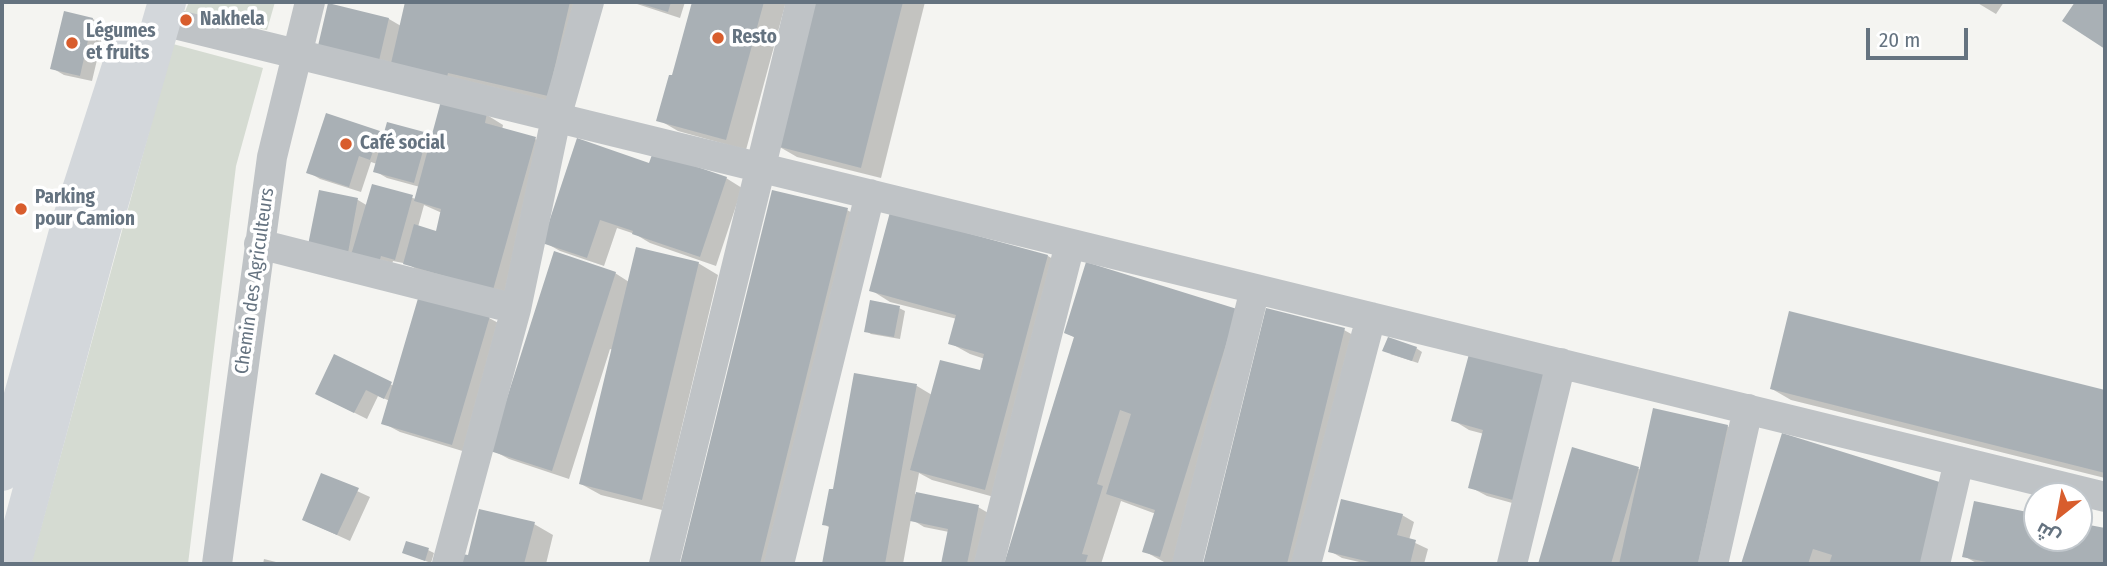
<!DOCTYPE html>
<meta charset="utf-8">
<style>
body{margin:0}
#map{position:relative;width:2107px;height:566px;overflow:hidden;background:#f4f4f1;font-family:"Fira Sans Condensed",Cairo,sans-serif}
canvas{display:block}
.frame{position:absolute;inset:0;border:4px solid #657380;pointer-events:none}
.north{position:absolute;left:2023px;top:482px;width:70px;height:70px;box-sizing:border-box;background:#fff;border:2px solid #c1c7cc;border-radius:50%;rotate:211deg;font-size:19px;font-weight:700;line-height:28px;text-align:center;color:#657380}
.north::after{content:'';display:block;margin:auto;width:24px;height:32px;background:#d85d2d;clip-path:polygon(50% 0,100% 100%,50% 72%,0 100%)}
.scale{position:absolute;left:1866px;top:28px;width:102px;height:32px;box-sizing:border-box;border:4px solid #657380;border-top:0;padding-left:9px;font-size:21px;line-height:24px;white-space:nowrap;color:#657380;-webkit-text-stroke:5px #fff;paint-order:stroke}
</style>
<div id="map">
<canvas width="2107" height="566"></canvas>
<div class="frame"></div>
<div class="north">ش</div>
<div class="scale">20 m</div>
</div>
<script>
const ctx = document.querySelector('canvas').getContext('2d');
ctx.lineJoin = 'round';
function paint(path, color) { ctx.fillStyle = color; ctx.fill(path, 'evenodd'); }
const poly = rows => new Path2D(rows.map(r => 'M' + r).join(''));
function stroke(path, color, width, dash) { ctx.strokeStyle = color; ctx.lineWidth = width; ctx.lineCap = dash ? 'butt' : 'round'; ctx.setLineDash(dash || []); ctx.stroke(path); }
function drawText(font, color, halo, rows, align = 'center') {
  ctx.font = font + ' "Fira Sans Condensed",sans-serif'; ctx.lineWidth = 7; ctx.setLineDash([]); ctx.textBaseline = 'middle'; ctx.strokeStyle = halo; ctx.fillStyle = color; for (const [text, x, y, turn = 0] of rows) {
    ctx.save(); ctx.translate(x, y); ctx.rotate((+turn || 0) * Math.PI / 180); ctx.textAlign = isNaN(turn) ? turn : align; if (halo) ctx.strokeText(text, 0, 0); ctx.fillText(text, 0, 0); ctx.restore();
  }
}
const green = poly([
 [189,2,275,2,267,30,184,14],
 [173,44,263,68,236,166,188,564,31,564]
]);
const shadow = poly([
 [407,2,592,2,568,106,331,56,330,5,389,19,401,26],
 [631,2,685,2,680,18],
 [694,2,786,2,746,150,678,131,659,120,674,77],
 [813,2,925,2,881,178,797,157,778,146],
 [1976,2,2004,2,1996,14],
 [93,19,105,26,92,81,64,75,52,68],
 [487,115,503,125,502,130,535,139,551,148,510,298,421,272,408,264,393,261,391,268,310,244,320,192,358,200,368,206,373,186,416,199,420,187,387,178,375,171,377,164,371,162,361,192,320,179,308,172,379,132,385,136,427,134,433,137],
 [424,205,442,213,437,233,418,227],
 [650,165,726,178,742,188,716,266,650,243,635,234,617,228,604,266,560,251,544,242],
 [773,192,847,210,867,221,782,564,682,564],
 [1048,256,1067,268,1005,500,932,480,919,473,915,494,978,507,990,514,980,564,943,564,949,532,924,527,911,519,903,564,824,564,830,528,824,524,834,491,855,375,917,386,932,395,981,373,985,359,970,354,950,343,957,319,890,302,871,290],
 [698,263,718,275,662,510,601,495,581,484,613,350,610,349,569,479,509,459,492,450,615,273,629,282],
 [420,297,489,318,506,327,469,453,400,432,383,423,390,401,378,396,367,419,329,400,335,357,394,386],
 [899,308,905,311,900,339,871,334,866,331],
 [1267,310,1344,330,1364,341,1309,564,1205,564],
 [1236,311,1181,564,1164,562,1144,551,1156,514,1121,501,1101,564,1006,564,1076,338,1066,333],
 [1790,313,2105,392,2105,478,1791,400,1772,389],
 [1416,348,1422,352,1418,363,1390,354],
 [1470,356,1530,508,1487,496,1470,487,1484,434,1469,430,1453,420],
 [1727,426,1744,436,1716,564,1540,564,1573,449,1642,470],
 [1783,435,1944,564,1743,564],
 [322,475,370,497,350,541,304,520],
 [1402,515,1414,522,1409,540,1428,549,1424,564,1368,564,1342,558,1330,551],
 [2037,516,2037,538,2079,538,2079,525,2105,530,2105,564,1978,564,1964,556],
 [534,524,553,535,546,564,461,564,469,557],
 [428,550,434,553,431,563,410,555],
 [264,559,284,564,263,564]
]);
const building = poly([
 [405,2,570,2,548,96,448,73,445,85,389,72],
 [635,2,671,2,668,12],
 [692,2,764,2,726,140,656,121,669,75,672,75],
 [811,2,903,2,861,168,776,146],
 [2075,2,2105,2,2105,49,2062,21],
 [328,3,389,18,378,65,317,50],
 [64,11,93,18,80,76,50,69],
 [441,101,487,113,485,123,536,137,493,290,403,264,414,224,436,231,441,209,414,201],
 [326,113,380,131,370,160,359,156,349,187,306,173],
 [387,122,428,133,414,183,373,172],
 [577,138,649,163,653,152,727,177,700,257,632,234,633,231,600,220,587,258,542,243],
 [372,184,413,195,395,260,381,256,379,263,351,255],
 [319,190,358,198,348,253,308,245],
 [772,190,848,208,760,564,680,564],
 [890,212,1048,255,985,490,910,470,940,360,980,370,984,354,948,344,956,315,869,291],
 [636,247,699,262,642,500,579,484],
 [554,251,616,272,552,471,490,451],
 [1086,262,1237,309,1160,557,1142,552,1155,510,1106,494,1131,414,1120,410,1097,484,1103,486,1082,554,1088,555,1085,564,1004,564,1074,337,1064,333],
 [419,295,490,316,452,445,381,424],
 [870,300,900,306,894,337,864,332],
 [1266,308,1345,328,1287,564,1203,564],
 [1789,311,2105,390,2105,473,1770,389],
 [1388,337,1417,347,1412,361,1382,351],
 [334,354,392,382,384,399,366,390,354,413,315,394],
 [1469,354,1547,375,1513,500,1468,488,1483,430,1451,421],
 [854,373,917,384,885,564,822,564,829,526,822,525,829,489,833,489],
 [1653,408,1728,425,1698,564,1619,564],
 [1782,433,1946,484,1921,564,1829,564,1832,555,1813,549,1808,564,1741,564],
 [1572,447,1639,467,1611,564,1538,564],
 [321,473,359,488,337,535,302,520],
 [916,492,979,505,967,564,941,564,948,529,910,521],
 [1341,499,1403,514,1397,535,1416,540,1410,564,1378,564,1328,552],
 [1974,501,2037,514,2037,538,2079,538,2079,523,2105,528,2105,564,1996,564,1962,557],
 [479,509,535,522,524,564,459,564,462,554,468,555],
 [406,541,429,548,425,561,402,553]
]);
const minor = poly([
 [162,21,2105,497],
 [259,244,516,309],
 [217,564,272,157,310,2],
 [447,564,516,309,556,118,589,2],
 [664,564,801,2],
 [779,564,870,194],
 [989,564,1070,244],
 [1187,564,1255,289],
 [1306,564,1371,317],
 [1512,564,1561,363],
 [1713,564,1748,409],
 [1935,564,1959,461]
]);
const secondary = poly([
 [2,472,71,221,125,54],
 [12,564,102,229,167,2]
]);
const markers = [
 [186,20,7,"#d85d2d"],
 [718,38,7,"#d85d2d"],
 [72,43,7,"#d85d2d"],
 [346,144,7,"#d85d2d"],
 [21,209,7,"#d85d2d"]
];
const poiNames = [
 ["Nakhela",200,20],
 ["Légumes",86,32],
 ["et fruits",86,54],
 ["Resto",732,38],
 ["Café social",360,144],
 ["Parking",35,198],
 ["pour Camion",35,220]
];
const streetNames = [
 ["Chemin des Agriculteurs",255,281,-82]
];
paint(green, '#d5dbd2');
paint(shadow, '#0003');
paint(building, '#a9b0b5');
stroke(minor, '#bfc3c6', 30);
stroke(secondary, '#d3d7db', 38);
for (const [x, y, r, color] of markers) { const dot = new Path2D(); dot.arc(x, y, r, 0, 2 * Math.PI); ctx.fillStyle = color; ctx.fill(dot); stroke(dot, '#fff', 2.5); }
drawText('bold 19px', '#657380', '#fff', poiNames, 'left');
drawText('19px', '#657380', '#fff', streetNames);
</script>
